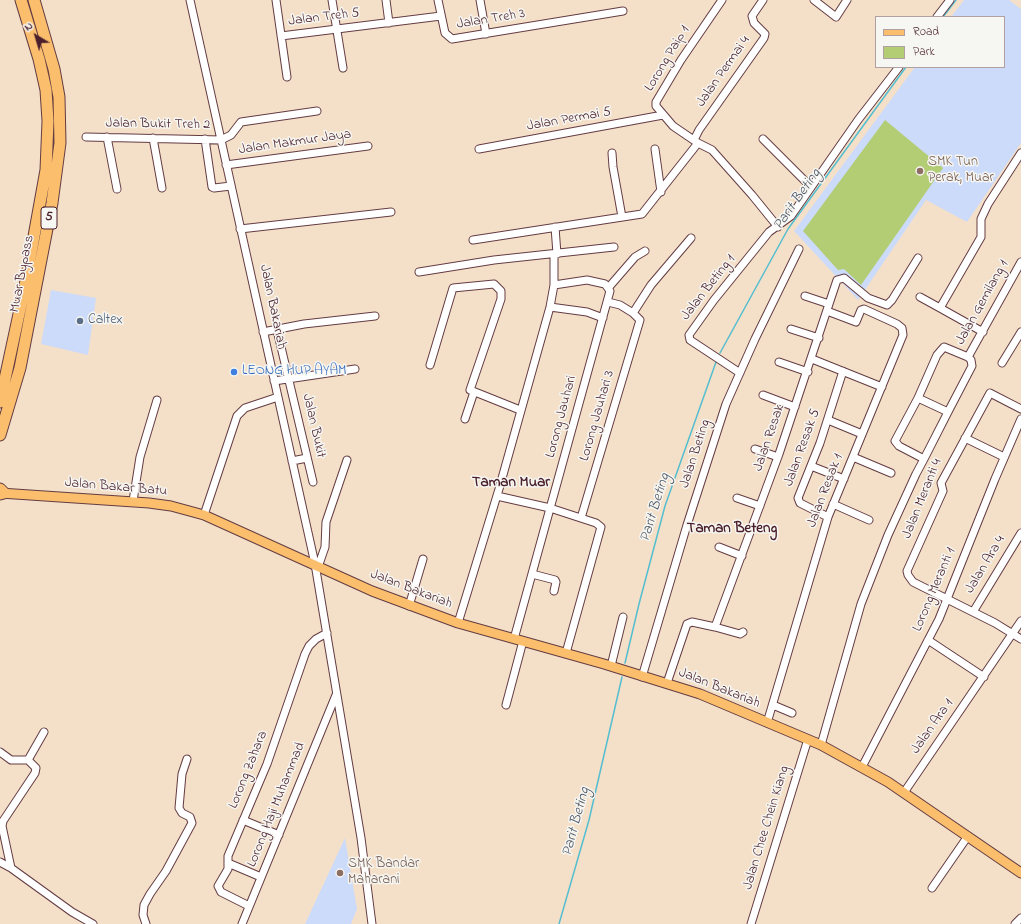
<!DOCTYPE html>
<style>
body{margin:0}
#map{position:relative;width:1021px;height:924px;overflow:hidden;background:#f4e0c8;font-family:"Indie Flower",sans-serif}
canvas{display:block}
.legend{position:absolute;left:875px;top:16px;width:130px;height:52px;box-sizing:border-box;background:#f6f6f2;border:1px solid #b1a0a2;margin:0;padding:5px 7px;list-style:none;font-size:12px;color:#4a1f2b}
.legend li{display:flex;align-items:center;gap:8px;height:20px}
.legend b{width:20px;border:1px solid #b1a0a2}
.north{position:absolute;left:16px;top:16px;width:40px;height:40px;-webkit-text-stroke:3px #f6f6f2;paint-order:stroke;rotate:322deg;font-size:11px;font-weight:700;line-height:16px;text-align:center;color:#4a1f2b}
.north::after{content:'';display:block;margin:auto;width:14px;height:18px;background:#4a1f2b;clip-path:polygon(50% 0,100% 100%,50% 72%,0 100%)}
</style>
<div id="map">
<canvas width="1021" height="924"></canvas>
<ul class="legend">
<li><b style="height:5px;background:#fabe6d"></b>Road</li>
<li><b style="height:11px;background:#b2cd73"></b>Park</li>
</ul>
<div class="north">N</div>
</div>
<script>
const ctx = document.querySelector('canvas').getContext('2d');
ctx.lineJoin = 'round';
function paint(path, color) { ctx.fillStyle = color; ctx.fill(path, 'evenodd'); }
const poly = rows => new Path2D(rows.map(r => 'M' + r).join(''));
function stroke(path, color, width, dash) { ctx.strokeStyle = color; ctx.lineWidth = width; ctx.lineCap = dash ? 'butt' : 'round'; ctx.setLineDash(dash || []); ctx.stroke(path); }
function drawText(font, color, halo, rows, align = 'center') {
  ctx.font = font + ' "Indie Flower",sans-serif'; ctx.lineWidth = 3; ctx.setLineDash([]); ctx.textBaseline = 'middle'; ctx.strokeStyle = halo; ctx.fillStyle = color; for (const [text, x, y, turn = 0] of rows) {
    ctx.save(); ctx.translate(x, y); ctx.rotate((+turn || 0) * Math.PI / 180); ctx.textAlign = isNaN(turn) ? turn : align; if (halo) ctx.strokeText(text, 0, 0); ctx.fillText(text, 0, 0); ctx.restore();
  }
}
const built = poly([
 [964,0,1009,0,1021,9,1021,143,967,222,926,200,858,300,794,231,915,67,1004,67,1004,17,951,17],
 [51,290,96,298,88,355,41,344],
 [345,838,357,909,351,924,305,924]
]);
const green = poly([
 [885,120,943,168,861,285,844,269,838,270,803,231]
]);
const stream = poly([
 [943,17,956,0],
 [720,353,788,229,906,67],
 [625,663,639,604,665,506,716,362],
 [559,924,589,820,622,677],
 [1020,924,1021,923]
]);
const minor = poly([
 [190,0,315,564,361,838,372,924],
 [276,0,287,77],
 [332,0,343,68],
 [386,0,389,23],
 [438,0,445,33,452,39,623,11],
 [480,0,486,34],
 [722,0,681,60,656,102,656,106,673,126,698,143,712,150,752,195,778,227],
 [814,0,836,17,847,0],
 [937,17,950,0],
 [281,36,441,16],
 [86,137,221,140,231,135,241,122,317,111],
 [107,137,117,189],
 [153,138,162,188],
 [205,139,212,187,214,188,231,186],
 [763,139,811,187],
 [694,140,699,130,764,38,765,34,754,23,752,16,763,0],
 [479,149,663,115],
 [655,149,661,192],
 [612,153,613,167,622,217],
 [226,165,368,146],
 [555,227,557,254],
 [240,229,391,212],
 [473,240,642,214,698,143],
 [419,272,494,260,614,247],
 [609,287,635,257,645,251],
 [805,296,829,304],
 [920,297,940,308,981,237,981,219,988,204,1021,153],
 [550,307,587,312,603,318],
 [940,308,983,332],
 [633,313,651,285,691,238],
 [791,329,819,338],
 [277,330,313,482],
 [263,332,304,324,375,316],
 [968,357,1021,262],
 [812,359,882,387],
 [779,362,808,372],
 [1002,363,1021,332],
 [430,365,453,288,494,284,501,291,501,299,470,390,520,410],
 [740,373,690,340,689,335,714,300,769,232,791,216,858,120,899,67],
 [274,381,355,369],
 [763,395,795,407],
 [918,398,948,412],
 [1021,409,990,393,941,483,943,491,907,571,908,575,913,582,995,623,1021,639],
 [465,419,474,392],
 [828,420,862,434],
 [965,438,1004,457],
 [755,449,778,457],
 [853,457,891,473],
 [292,461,307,458],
 [811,466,844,479],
 [497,496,550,508,596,523,601,527,566,653],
 [737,498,760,506],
 [133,501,140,457,157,400],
 [833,504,869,520],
 [204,515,237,416,245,408,278,397],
 [828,517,800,503,798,498,820,443,843,371],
 [581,518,640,320,633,313,620,305,608,302],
 [719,547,742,556],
 [318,567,325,547,326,522,347,460],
 [532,574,555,580,556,582,554,591],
 [409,606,423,559],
 [973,612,1021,533],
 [458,623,499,489,550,307,554,285,554,254],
 [715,627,740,634,743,632],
 [514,639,610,291,605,284,587,280,554,285],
 [928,640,984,677],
 [611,666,623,617],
 [642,677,687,525,726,404,755,339,799,249],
 [667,683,687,624,692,622,715,627,779,454,837,280,844,278,868,298,887,305,892,300,918,258],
 [506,705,523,641],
 [773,705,792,713],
 [767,723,828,517,903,335,902,328,897,324,864,309,861,310,856,322,827,311],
 [821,745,861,604,888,535,916,474,924,459,948,412,972,366,971,360,968,357,944,347,937,355,918,398,895,441,899,446,924,459],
 [0,752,11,760,28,760,36,768,35,773,3,821,2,826,11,868,72,912,93,924],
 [28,760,44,732],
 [862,767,939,619,995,479,1021,419],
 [905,791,1021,621],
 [243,820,279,835],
 [0,862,11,868],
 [228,863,261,877],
 [932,888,968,836],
 [249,906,221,892,218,886,228,869,228,856,267,764,305,654,309,646,316,639,327,633],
 [146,924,143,915,144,905,150,894,166,871,192,823,190,817,182,813,179,808,182,774,187,759],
 [242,924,336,695],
 [751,924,808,739],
 [1015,924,1021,918]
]);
const major = poly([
 [0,493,149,503,171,506,204,515,372,591,458,623,604,664,700,694,821,745,888,782,1021,873]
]);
const highway = poly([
 [0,402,25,286,46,170,48,121,46,90,39,59,21,0],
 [0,435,20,368,52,203,60,143,59,97,54,69,34,0],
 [0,489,4,493,0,494]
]);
const markers = [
 [920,171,4,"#8d6e63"],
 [80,321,4,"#5c6f8a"],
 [234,372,4,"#3f7fe0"],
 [340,873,4,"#8d6e63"]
];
const shields = [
 [49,218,16]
];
const shieldNames = [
 ["5",49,218]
];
const streetNames = [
 ["Jalan Treh 5",324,18,-7],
 ["Jalan Treh 3",491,20,-9],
 ["Lorong Paip 1",668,59,-59],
 ["Jalan Permai 4",724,72,-55],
 ["Jalan Permai 5",569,120,-10],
 ["Jalan Bukit Treh 2",158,125,1],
 ["Jalan Makmur Jaya",295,143,-8],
 ["Muar Bypass",23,274,-79],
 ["Jalan Beting 1",709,288,-52],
 ["Jalan Gemilang 1",983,303,-61],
 ["Jalan Bakariah",272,307,78],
 ["Lorong Jauhari 3",598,416,-74],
 ["Lorong Jauhari",562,417,-75],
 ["Jalan Bukit",313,426,77],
 ["Jalan Resak",770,438,-71],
 ["Jalan Resak 5",803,448,-70],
 ["Jalan Beting",696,454,-72],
 ["Jalan Bakar Batu",116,488,5],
 ["Jalan Resak 1",826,491,-69],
 ["Jalan Meranti 4",923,499,-68],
 ["Jalan Ara 4",986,565,-59],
 ["Jalan Bakariah",411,590,21],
 ["Lorong Meranti 1",935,590,-67],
 ["Jalan Bakariah",719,689,22],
 ["Jalan Ara 1",933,727,-55],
 ["Lorong Zahara",249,770,-68],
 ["Lorong Haji Muhammad",277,805,-68],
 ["Jalan Chee Chein Kiang",767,828,-73]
];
const educationNames = [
 ["SMK Tun",928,163],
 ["Perak, Muar",928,179],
 ["SMK Bandar",348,865],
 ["Maharani",348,881]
];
const serviceNames = [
 ["Caltex",88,321]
];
const shopNames = [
 ["LEONG HUP AYAM",242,372]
];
const waterNames = [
 ["Parit Beting",798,200,-55],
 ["Parit Beting",656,508,-73],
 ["Parit Beting",577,822,-75]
];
const neighbourhoodNames = [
 ["Taman Muar",511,484],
 ["Taman Beteng",732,530]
];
paint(built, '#cddbfa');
paint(green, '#b2cd73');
stroke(stream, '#54bed0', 1.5);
stroke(minor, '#643c43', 9);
stroke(major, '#643c43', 11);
stroke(highway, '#643c43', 13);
stroke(minor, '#fff', 7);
stroke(major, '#fabe6d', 9);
stroke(highway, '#fabe6d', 11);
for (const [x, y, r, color] of markers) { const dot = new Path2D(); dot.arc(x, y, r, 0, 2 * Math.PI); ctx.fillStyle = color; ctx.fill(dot); stroke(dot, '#f6f6f2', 1.5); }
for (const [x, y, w] of shields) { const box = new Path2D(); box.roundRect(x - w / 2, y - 11, w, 22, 3); ctx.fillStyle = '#f6f6f2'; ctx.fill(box); stroke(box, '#4a1f2b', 1); }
drawText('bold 13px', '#4a1f2b', null, shieldNames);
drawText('14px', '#4a1f2b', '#f6f6f2', streetNames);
drawText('14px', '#785e54', '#f6f6f2', educationNames, 'left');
drawText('14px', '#4e5e75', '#f6f6f2', serviceNames, 'left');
drawText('14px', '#366cbe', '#f6f6f2', shopNames, 'left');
drawText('italic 15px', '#4e5765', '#f6f6f2', waterNames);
drawText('bold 15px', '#4a1f2b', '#f6f6f2', neighbourhoodNames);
</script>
